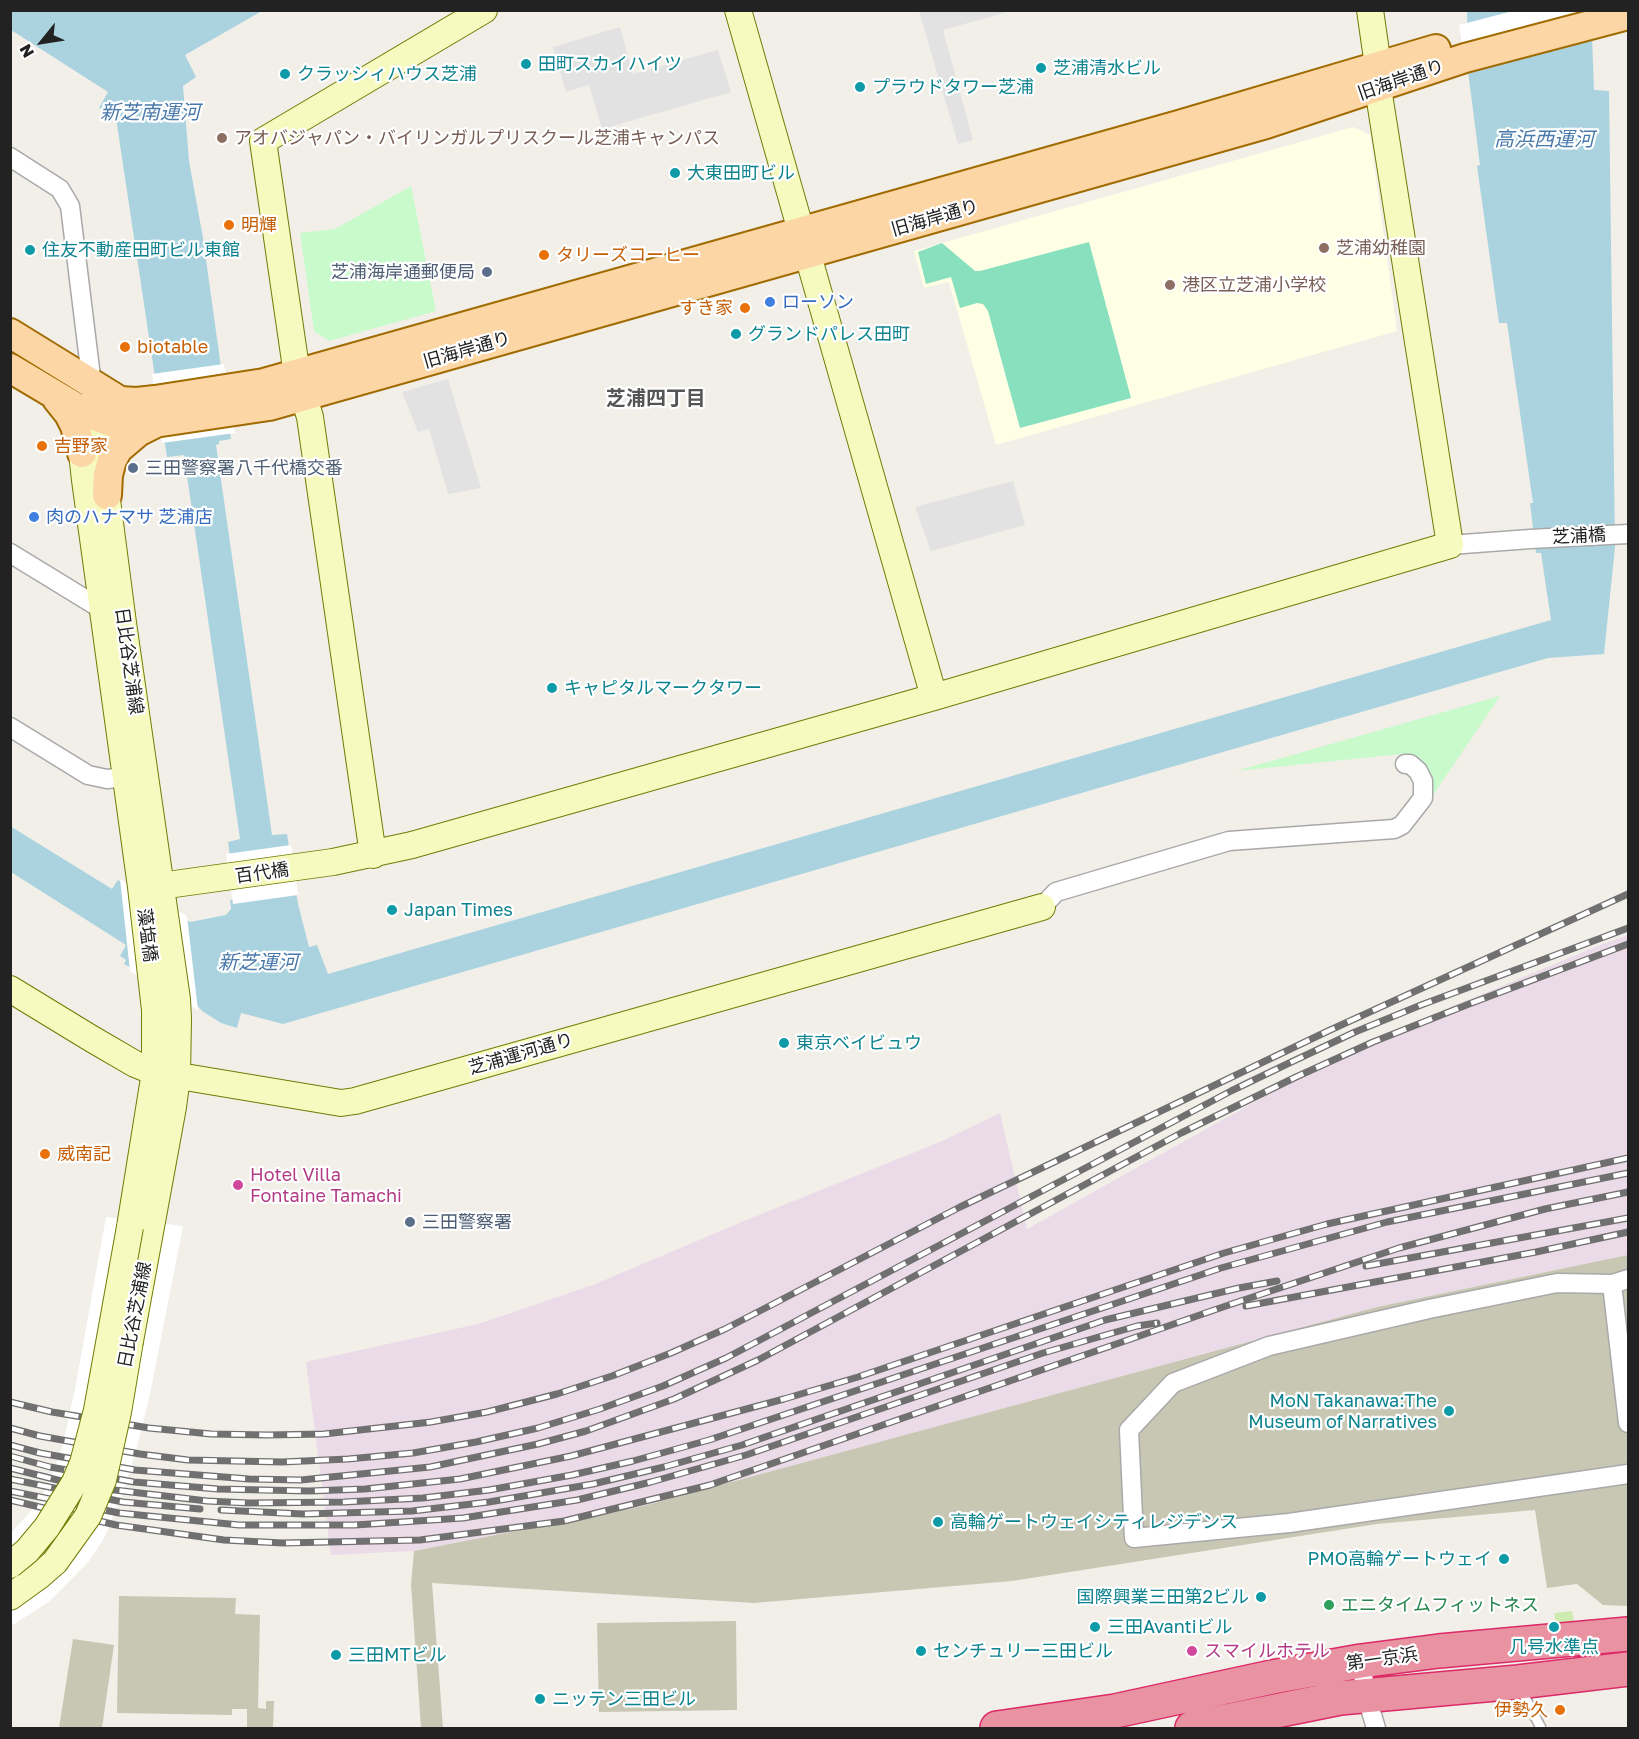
<!DOCTYPE html>
<meta charset="utf-8">
<style>
body{margin:0}
#map{position:relative;width:1639px;height:1739px;overflow:hidden;background:#f2efe9;font-family:"Golos Text",sans-serif}
canvas{display:block}
.frame{position:absolute;inset:0;border:12px solid #222;pointer-events:none}
.north{position:absolute;left:12px;top:12px;width:60px;height:60px;-webkit-text-stroke:4px #fff;paint-order:stroke;rotate:240deg;font-size:16px;font-weight:700;line-height:24px;text-align:center;color:#222}
.north::after{content:'';display:block;margin:auto;width:21px;height:27px;background:#222;clip-path:polygon(50% 0,100% 100%,50% 72%,0 100%)}
</style>
<div id="map">
<canvas width="1639" height="1739"></canvas>
<div class="frame"></div>
<div class="north">N</div>
</div>
<script>
const ctx = document.querySelector('canvas').getContext('2d');
ctx.lineJoin = 'round';
function paint(path, color) { ctx.fillStyle = color; ctx.fill(path, 'evenodd'); }
const poly = rows => new Path2D(rows.map(r => 'M' + r).join(''));
function stroke(path, color, width, dash) { ctx.strokeStyle = color; ctx.lineWidth = width; ctx.lineCap = dash ? 'butt' : 'round'; ctx.setLineDash(dash || []); ctx.stroke(path); }
function drawText(font, color, halo, rows, align = 'center') {
  ctx.font = font + ' "Golos Text","Noto Sans JP",sans-serif'; ctx.lineWidth = 4.5; ctx.setLineDash([]); ctx.textBaseline = 'middle'; ctx.strokeStyle = halo; ctx.fillStyle = color; for (const [text, x, y, turn = 0] of rows) {
    ctx.save(); ctx.translate(x, y); ctx.rotate((+turn || 0) * Math.PI / 180); ctx.textAlign = isNaN(turn) ? turn : align; if (halo) ctx.strokeText(text, 0, 0); ctx.fillText(text, 0, 0); ctx.restore();
  }
}
const industrial = poly([
 [1628,935,1628,1255,1377,1307,643,1506,414,1551,331,1555,306,1362,478,1324,593,1285,744,1221,940,1142,1000,1113,1027,1229,1278,1089,1365,1043,1600,945]
]);
const education = poly([
 [1353,127,1370,135,1397,331,996,445,949,282,924,288,914,251]
]);
const construction = poly([
 [1628,1255,1628,1606,1603,1605,1577,1584,1547,1588,1535,1510,1377,1524,1012,1581,754,1603,432,1583,443,1728,421,1728,411,1584,414,1551,643,1506,1377,1307],
 [119,1596,236,1598,235,1614,260,1615,258,1708,266,1709,266,1701,274,1701,273,1728,247,1728,247,1709,232,1709,232,1715,117,1713],
 [736,1621,737,1710,599,1712,597,1623],
 [73,1639,114,1645,102,1728,59,1728]
]);
const grass = poly([
 [1572,1611,1574,1622,1556,1623,1554,1613]
]);
const park = poly([
 [411,186,436,311,329,341,314,331,300,233,335,229],
 [1500,696,1431,798,1403,759,1402,754,1236,771]
]);
const pitch = poly([
 [1089,242,1131,398,1020,428,988,311,983,304,977,303,960,308,951,277,926,284,918,252,942,243,975,271,980,271]
]);
const parking = poly([
 [919,11,1011,11,943,30,973,140,958,144],
 [620,27,633,74,718,50,731,92,602,129,589,85,566,92,553,47],
 [448,379,481,488,448,494,429,429,418,432,402,392],
 [1013,481,1025,525,931,551,915,507]
]);
const water = poly([
 [11,11,262,11,185,55,196,77,183,86,189,161,203,238,231,439,219,441,219,444,216,445,272,835,287,834,298,904,309,947,317,945,328,974,1551,620,1541,553,1536,553,1530,503,1533,503,1507,323,1499,323,1477,166,1480,165,1468,71,1467,11,1591,11,1594,90,1609,91,1615,547,1604,654,1548,658,283,1024,241,1013,237,1028,221,1023,202,1011,196,1004,124,964,126,960,120,956,126,945,11,872,10,826,112,889,118,880,190,922,226,915,231,909,230,900,236,899,228,842,240,839,184,455,167,457,116,118,110,111,99,108,108,92,11,30]
]);
const pier = poly([
 [1513,11,1595,11,1466,69,1459,25],
 [224,364,235,433,162,443,152,374],
 [291,845,298,895,233,904,226,854],
 [120,879,187,916,198,1010,130,971],
 [106,1217,183,1226,149,1399,137,1447,122,1496,104,1538,89,1561,50,1601,11,1626,10,1534,39,1502,49,1483,61,1452,75,1389]
]);
const lane = poly([
 [1520,1688,1541,1728]
]);
const street = poly([
 [10,157,60,189,70,206,92,385],
 [1450,545,1530,539,1628,534],
 [10,553,108,613],
 [10,727,88,775,107,779,135,776],
 [1042,907,1056,892,1229,841,1394,829,1402,825,1423,798,1423,781,1418,771,1410,764,1405,764],
 [1628,1279,1612,1284,1557,1283,1429,1309,1269,1346,1173,1383,1129,1430,1134,1538,1289,1523,1628,1474],
 [1612,1284,1628,1423],
 [1361,1661,1366,1695,1376,1728]
]);
const secondary = poly([
 [738,10,934,697],
 [94,400,123,623,177,999,178,1019,177,1076,173,1107,130,1341],
 [87,434,82,453,85,480,141,887,155,1010,155,1072,130,1227],
 [373,855,310,417,297,375,263,141,484,10],
 [160,886,333,862,412,845,934,697,1450,545,1378,88,1378,66,1370,10],
 [10,989,92,1039,135,1064,155,1072,341,1103,355,1101,1042,907],
 [10,1597,39,1576,55,1562]
]);
const primary = poly([
 [10,333,120,401,137,402,155,400,264,383,1179,125,1436,49],
 [10,368,84,412,110,422,126,425,141,425,269,406,1266,124,1465,58,1628,15],
 [57,399,69,414,75,426,82,453],
 [107,495,108,475,112,460,118,449,138,432,154,424]
]);
const highway = poly([
 [997,1728,1115,1711,1272,1677,1361,1661,1439,1651,1628,1634],
 [1192,1728,1340,1698,1518,1682,1628,1669]
]);
const rail = poly([
 [1366,1266,1628,1218],
 [1246,1306,1536,1252,1628,1232],
 [10,1402,52,1412,149,1428,211,1434,267,1435,324,1434,431,1422,487,1412,557,1394,612,1376,671,1353,725,1329,960,1207,1328,1031,1628,894],
 [10,1428,40,1436,140,1454,188,1460,282,1462,348,1459,413,1453,476,1442,538,1428,600,1409,663,1386,726,1358,1231,1091,1285,1065,1355,1032,1421,1005,1628,928],
 [10,1445,40,1453,135,1470,249,1479,301,1480,430,1467,538,1444,586,1431,674,1399,758,1360,1181,1133,1296,1077,1373,1042,1469,1004,1628,944],
 [10,1456,50,1467,134,1482,218,1489,309,1491,365,1489,460,1479,571,1456,784,1399,858,1377,1224,1253,1327,1224,1628,1158],
 [10,1468,81,1486,207,1501,249,1503,344,1502,423,1498,489,1490,572,1475,633,1461,709,1440,1221,1268,1387,1222,1628,1173],
 [10,1479,123,1502,200,1509],
 [10,1491,119,1513,239,1525,355,1525,463,1518,577,1500,651,1482,746,1455,1043,1353,1137,1326,1157,1323],
 [10,1500,116,1525,224,1540,283,1543,420,1540,564,1521,710,1485,1220,1308,1399,1248,1545,1209,1628,1192],
 [221,1510,303,1514,412,1511,489,1502,593,1484,664,1467,742,1445,1105,1320,1239,1288,1277,1281]
]);
const secondaryBridge = poly([
 [55,1562,88,1516,103,1480,118,1412,130,1341],
 [10,1565,27,1551,47,1527,75,1482,83,1463,97,1410,130,1227]
]);
const markers = [
 [526,64,6,"#0f9aa8"],
 [1041,68,6,"#0f9aa8"],
 [285,74,6,"#0f9aa8"],
 [860,87,6,"#0f9aa8"],
 [222,138,6,"#8d6e63"],
 [675,173,6,"#0f9aa8"],
 [229,225,6,"#e8710a"],
 [1324,248,6,"#8d6e63"],
 [30,250,6,"#0f9aa8"],
 [544,255,6,"#e8710a"],
 [487,272,6,"#5c6f8a"],
 [1170,285,6,"#8d6e63"],
 [770,302,6,"#3f7fe0"],
 [745,308,6,"#e8710a"],
 [736,334,6,"#0f9aa8"],
 [125,347,6,"#e8710a"],
 [42,446,6,"#e8710a"],
 [133,468,6,"#5c6f8a"],
 [34,517,6,"#3f7fe0"],
 [552,688,6,"#0f9aa8"],
 [392,910,6,"#0f9aa8"],
 [784,1043,6,"#0f9aa8"],
 [45,1154,6,"#e8710a"],
 [238,1185,6,"#d1479c"],
 [410,1222,6,"#5c6f8a"],
 [1449,1411,6,"#0f9aa8"],
 [938,1522,6,"#0f9aa8"],
 [1504,1559,6,"#0f9aa8"],
 [1261,1597,6,"#0f9aa8"],
 [1329,1605,6,"#2e9e5b"],
 [1095,1627,6,"#0f9aa8"],
 [1554,1627,6,"#0f9aa8"],
 [921,1651,6,"#0f9aa8"],
 [1192,1651,6,"#d1479c"],
 [336,1655,6,"#0f9aa8"],
 [540,1699,6,"#0f9aa8"],
 [1560,1710,6,"#e8710a"]
];
const cultureNames = [
 ["田町スカイハイツ",538,64],
 ["芝浦清水ビル",1053,68],
 ["クラッシィハウス芝浦",297,74],
 ["プラウドタワー芝浦",872,87],
 ["大東田町ビル",687,173],
 ["住友不動産田町ビル東館",42,250],
 ["グランドパレス田町",748,334],
 ["キャピタルマークタワー",564,688],
 ["Japan Times",404,910],
 ["東京ベイビュウ",796,1043],
 ["MoN Takanawa:The",1437,1401,"right"],
 ["Museum of Narratives",1437,1422,"right"],
 ["高輪ゲートウェイシティレジデンス",950,1522],
 ["PMO高輪ゲートウェイ",1492,1559,"right"],
 ["国際興業三田第2ビル",1249,1597,"right"],
 ["三田Avantiビル",1107,1627],
 ["几号水準点",1554,1647,"center"],
 ["センチュリー三田ビル",933,1651],
 ["三田MTビル",348,1655],
 ["ニッテン三田ビル",552,1699]
];
const streetNames = [
 ["旧海岸通り",1401,80,-19],
 ["旧海岸通り",935,218,-16],
 ["旧海岸通り",467,350,-16],
 ["芝浦橋",1579,536,-3],
 ["日比谷芝浦線",129,661,82],
 ["百代橋",262,873,-8],
 ["藻塩橋",147,935,83],
 ["芝浦運河通り",521,1054,-16],
 ["日比谷芝浦線",135,1315,-79],
 ["第一京浜",1382,1659,-8]
];
const educationNames = [
 ["アオバジャパン・バイリンガルプリスクール芝浦キャンパス",234,138],
 ["芝浦幼稚園",1336,248],
 ["港区立芝浦小学校",1182,285]
];
const foodNames = [
 ["明輝",241,225],
 ["タリーズコーヒー",556,255],
 ["すき家",733,308,"right"],
 ["biotable",137,347],
 ["吉野家",54,446],
 ["威南記",57,1154],
 ["伊勢久",1548,1710,"right"]
];
const serviceNames = [
 ["芝浦海岸通郵便局",475,272,"right"],
 ["三田警察署八千代橋交番",145,468],
 ["三田警察署",422,1222]
];
const shopNames = [
 ["ローソン",782,302],
 ["肉のハナマサ 芝浦店",46,517]
];
const hotelNames = [
 ["Hotel Villa",250,1175],
 ["Fontaine Tamachi",250,1196],
 ["スマイルホテル",1204,1651]
];
const leisureNames = [
 ["エニタイムフィットネス",1341,1605]
];
const waterNames = [
 ["新芝南運河",150,113],
 ["高浜西運河",1544,140],
 ["新芝運河",258,963]
];
const neighbourhoodNames = [
 ["芝浦四丁目",656,399]
];
paint(industrial, '#ebdbe8');
paint(education, '#ffffe5');
paint(construction, '#c7c7b4');
paint(grass, '#cdebb0');
paint(park, '#c8facc');
paint(pitch, '#88e0be');
paint(parking, '#e2e2e2');
paint(water, '#aad3df');
paint(pier, '#fff');
stroke(lane, '#a9a9a9', 12);
stroke(street, '#a9a9a9', 21);
stroke(secondary, '#707d05', 28);
stroke(primary, '#a06b00', 32);
stroke(highway, '#dc2a67', 36);
stroke(lane, '#fff', 9);
stroke(street, '#fff', 18);
stroke(secondary, '#f7fabf', 26);
stroke(primary, '#fcd6a4', 28);
stroke(highway, '#e892a2', 33);
stroke(rail, '#707070', 7);
stroke(rail, '#fff', 4.5, [14]);
stroke(secondaryBridge, '#707d05', 28, []);
stroke(secondaryBridge, '#f7fabf', 26);
for (const [x, y, r, color] of markers) { const dot = new Path2D(); dot.arc(x, y, r, 0, 2 * Math.PI); ctx.fillStyle = color; ctx.fill(dot); stroke(dot, '#fff', 2); }
drawText('18px', '#0d838f', '#fff', cultureNames, 'left');
drawText('18px', '#222', '#fff', streetNames);
drawText('18px', '#785e54', '#fff', educationNames, 'left');
drawText('18px', '#c56008', '#fff', foodNames, 'left');
drawText('18px', '#4e5e75', '#fff', serviceNames, 'left');
drawText('18px', '#366cbe', '#fff', shopNames, 'left');
drawText('18px', '#b23c85', '#fff', hotelNames, 'left');
drawText('18px', '#27864d', '#fff', leisureNames, 'left');
drawText('italic 20px', '#4a7aab', '#fff', waterNames);
drawText('bold 20px', '#555', '#fff', neighbourhoodNames);
</script>
